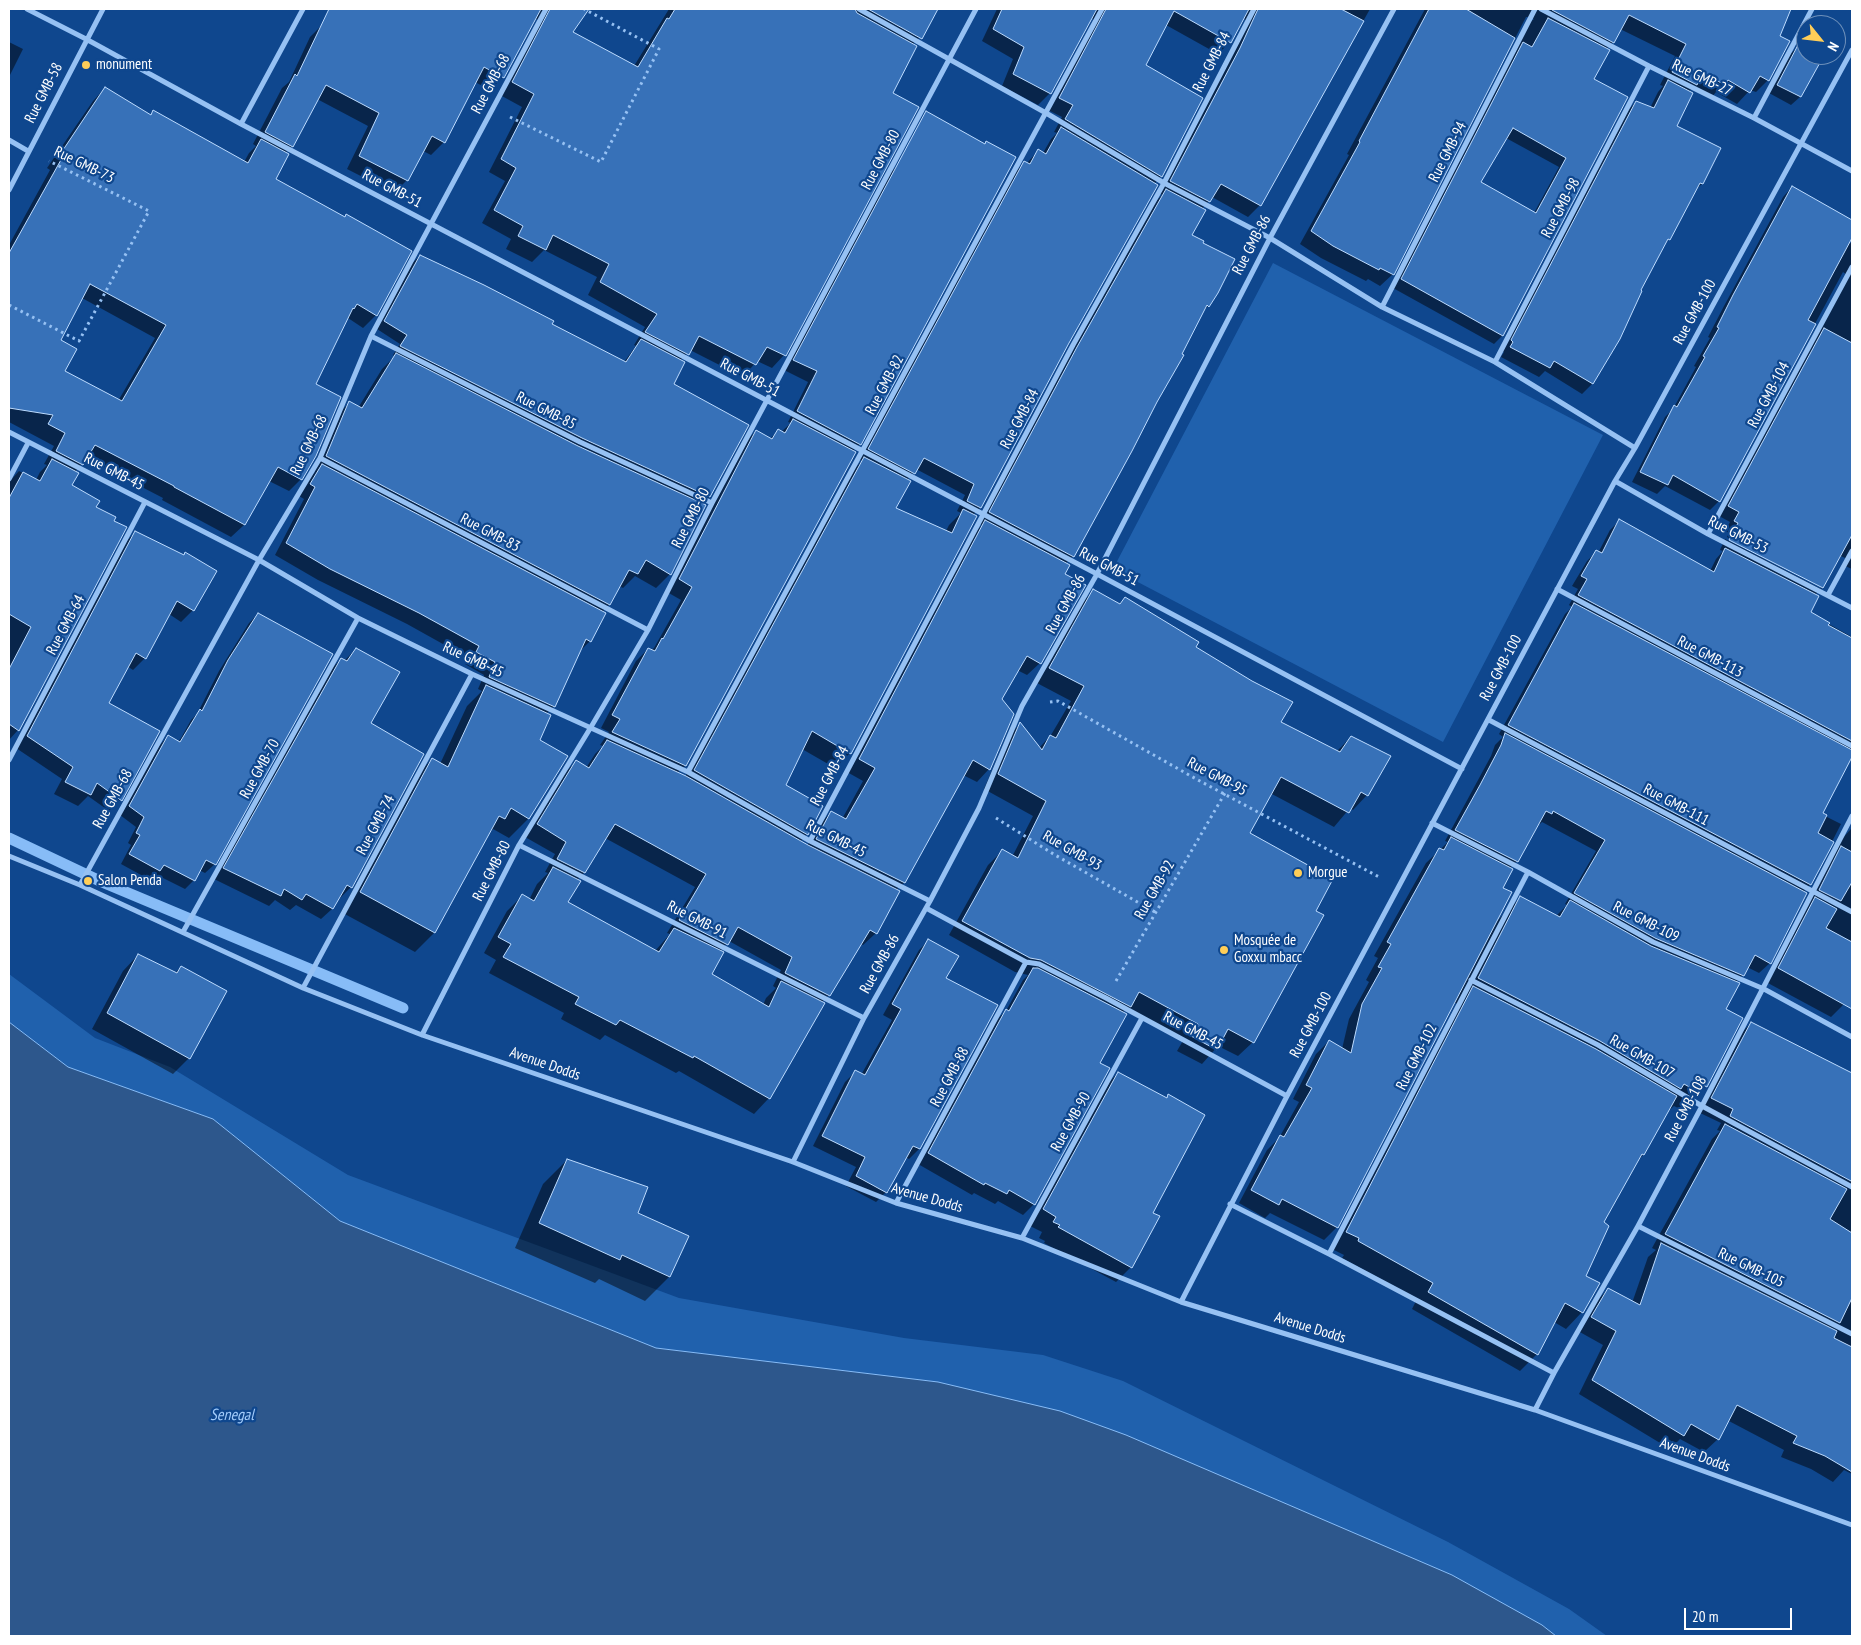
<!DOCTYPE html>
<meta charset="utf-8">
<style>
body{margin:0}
#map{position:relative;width:1861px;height:1645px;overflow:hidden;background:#0f478e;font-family:"PT Sans Narrow",sans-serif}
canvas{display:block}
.frame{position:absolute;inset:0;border:10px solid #fff;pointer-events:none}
.north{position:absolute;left:1796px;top:15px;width:50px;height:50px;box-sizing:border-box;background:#0f478e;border:1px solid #6f91bb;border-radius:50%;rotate:119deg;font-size:14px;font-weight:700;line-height:20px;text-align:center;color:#fff}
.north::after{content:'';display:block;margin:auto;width:18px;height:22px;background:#ffce58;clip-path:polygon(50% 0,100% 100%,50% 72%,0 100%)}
.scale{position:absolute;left:1684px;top:1608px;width:108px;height:22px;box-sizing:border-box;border:2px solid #fff;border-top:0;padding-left:6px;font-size:15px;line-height:18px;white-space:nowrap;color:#fff;-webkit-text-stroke:4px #0f478e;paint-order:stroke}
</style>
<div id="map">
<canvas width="1861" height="1645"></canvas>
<div class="frame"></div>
<div class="north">N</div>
<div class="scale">20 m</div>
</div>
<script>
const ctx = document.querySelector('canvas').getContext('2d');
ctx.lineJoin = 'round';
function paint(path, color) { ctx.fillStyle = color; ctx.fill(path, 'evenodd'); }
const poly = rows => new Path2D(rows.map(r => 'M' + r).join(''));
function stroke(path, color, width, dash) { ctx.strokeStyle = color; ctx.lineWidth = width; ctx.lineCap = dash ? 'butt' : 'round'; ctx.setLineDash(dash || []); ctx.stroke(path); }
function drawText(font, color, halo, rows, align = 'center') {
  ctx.font = font + ' "PT Sans Narrow",sans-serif'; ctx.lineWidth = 4.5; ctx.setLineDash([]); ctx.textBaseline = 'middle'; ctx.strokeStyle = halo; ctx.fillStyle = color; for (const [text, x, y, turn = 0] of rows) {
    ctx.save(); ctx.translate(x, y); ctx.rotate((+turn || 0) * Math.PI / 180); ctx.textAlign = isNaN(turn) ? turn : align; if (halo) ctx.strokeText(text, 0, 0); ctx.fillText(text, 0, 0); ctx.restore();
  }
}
const green = poly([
 [1273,263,1603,435,1443,742,1113,569],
 [9,974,95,1038,170,1067,348,1175,679,1298,904,1338,1043,1355,1123,1381,1448,1542,1569,1609,1607,1636,1556,1636,1542,1625,938,1382,656,1348,340,1221,213,1119,68,1067,9,1022]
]);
const water = poly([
 [9,1022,68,1067,213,1119,340,1221,656,1348,938,1382,1060,1411,1126,1435,1452,1575,1542,1625,1556,1636,9,1636,9,1022]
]);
const shadow = poly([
 [340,9,587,9,571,33,634,66,669,9,763,9,898,78,864,142,890,158,784,355,772,368,757,361,743,377,690,350,680,361,672,384,709,497,701,504,670,574,656,588,635,576,623,588,619,586,609,605,602,612,590,641,579,652,554,706,546,714,538,741,528,819,509,838,493,829,487,835,434,933,415,952,341,912,413,779,432,759,440,764,467,706,482,691,478,689,484,675,465,664,468,658,407,624,318,580,275,555,304,499,299,496,310,477,315,472,312,470,335,417,349,403,358,408,382,369,395,356,393,355,400,344,377,329,411,264,420,256,624,362,636,346,634,345,645,327,588,295,597,277,544,250,532,262,506,249,511,239,482,223,505,181,489,172,522,107,500,95,538,20,535,18,503,77,490,90,475,82,444,142,431,155,423,151,407,180,394,193,347,169,368,126,317,99,292,146,285,153,275,179,344,218,410,251,376,315,363,328,348,318,315,384,301,479,289,491,269,481,244,525,231,537,162,500,163,498,86,458,75,472,71,485,95,508,18,730,9,740,9,482,19,471,36,480,40,472,47,465,44,464,54,446,9,422,9,245,50,170,47,168,93,101,105,88,150,116,154,112,244,162,249,153,256,146,253,144,282,88,289,82,310,37,323,24,330,28],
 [82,298,155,338,118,401,63,372,60,341],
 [850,9,937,9,923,34,910,47,848,12],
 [997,9,1370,9,1260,205,1248,217,1212,197,1202,209,1191,235,1208,306,1202,312,1073,556,1065,564,1040,663,1027,675,1017,670,1001,699,989,769,977,782,963,775,904,883,896,890,876,933,863,945,860,944,829,995,821,1003,769,1098,754,1114,679,1071,676,1073,605,1035,600,1040,561,1019,564,1013,489,973,496,960,484,953,507,911,522,896,529,900,537,884,548,873,545,872,555,854,525,837,563,774,576,762,586,768,595,754,603,746,600,745,609,732,601,728,636,661,648,649,651,650,654,648,681,600,667,592,744,443,756,431,770,439,778,431,781,432,791,423,788,422,808,382,784,370,890,173,899,164,860,444,852,452,855,453,685,766,677,773,685,777,850,473,862,461,859,459,1014,173,1024,163,1026,164,1038,151,1043,153,1051,139,1057,133,1054,132,1062,117,1048,110,1094,24,1092,15,1050,93,1038,105,1002,86,1013,59,982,41],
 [1244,16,1246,24,1159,193,1162,195,1155,202,1066,360,979,524,982,525,973,534,847,772,863,781,842,819,831,812,819,825,807,846,800,842,807,834,784,785,802,749,835,768,850,753,973,515,980,508,1154,184,1161,176,1144,65,1166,25,1218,54,1230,42],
 [916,469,965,495,957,511,961,513,949,525,946,531,894,509,907,480],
 [605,838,695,887,667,933,670,934,655,951,566,903,577,880,584,873],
 [729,941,781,970,773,986,776,988,766,998,763,1005,710,974,719,952],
 [1425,9,1790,9,1781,27,1768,80,1756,92,1750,90,1737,104,1716,92,1712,97,1694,87,1688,92,1675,127,1702,184,1695,190,1669,239,1663,246,1639,291,1619,339,1592,384,1582,394,1545,371,1539,377,1501,357,1504,352,1502,351,1626,112,1636,102,1650,108,1658,92,1663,86,1660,85,1675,56,1620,29,1613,42,1606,49,1592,80,1626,97,1502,336,1494,344,1393,288,1530,22,1534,19,1530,17,1526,17,1393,274,1380,286,1368,279,1366,281,1321,258,1300,244,1349,155,1347,154],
 [1506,138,1559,167,1534,213,1479,182],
 [9,42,23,49,9,77],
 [1798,47,1806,52,1806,55,1812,55,1820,59,1800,97,1791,105,1769,93,1789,55],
 [1792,187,1852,222,1852,236,1849,242,1852,244,1852,569,1845,566,1847,559,1841,556,1822,588,1815,595,1809,613,1852,637,1852,749,1850,751,1852,751,1821,814,1841,824,1810,885,1803,892,1770,963,1759,973,1747,967,1743,975,1735,983,1725,1010,1706,1086,1682,1110,1674,1106,1667,1112,1643,1155,1636,1162,1602,1223,1585,1276,1582,1312,1566,1329,1554,1322,1537,1354,1520,1371,1412,1309,1417,1299,1342,1258,1344,1255,1330,1248,1457,1004,1454,1002,1337,1227,1324,1240,1270,1213,1265,1218,1239,1203,1267,1150,1279,1138,1299,1102,1293,1099,1316,1054,1329,1041,1342,1049,1349,1019,1369,982,1366,980,1378,958,1374,956,1426,863,1448,842,1445,841,1491,756,1495,745,1503,737,1499,734,1565,614,1572,607,1569,605,1578,589,1572,586,1587,561,1596,552,1598,553,1610,530,1619,521,1710,571,1716,559,1723,551,1720,550,1725,539,1821,589,1821,586,1727,537,1729,533,1725,531,1730,522,1719,516,1847,275,1843,272,1719,501,1710,510,1665,486,1657,494,1632,482,1665,417,1673,409,1696,367,1694,366,1710,338,1708,337,1724,306,1783,197],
 [1542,822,1596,851,1565,904,1567,905,1556,916,1520,898,1496,922,1502,888,1509,869,1517,861,1538,823,1540,824],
 [135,533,193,610,181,622,169,614,145,658,133,670,127,666,107,704,120,800,109,811,88,796,78,806,54,794,62,779,16,748,123,544],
 [1093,591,1118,605,1125,598,1194,648,1279,722,1336,752,1351,737,1367,795,1353,810,1350,808,1334,827,1270,793,1248,834,1314,911,1253,1042,1238,1056,1218,1046,1202,1064,1177,1051,1184,1039,1128,1008,1122,1013,1098,1063,1034,1204,1023,1215,998,1201,995,1204,974,1193,972,1195,918,1164,995,1021,1006,1011,1023,980,1028,975,1015,972,949,935,988,865,1002,851,1012,857,1033,816,984,789,1006,738,1020,724,1039,748,1051,735,1071,701,1035,682,1079,606],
 [258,614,215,864,205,873,199,870,194,880,185,889,155,874,150,880,121,864,131,845,128,843,136,827,120,815,159,746,168,736,178,742,181,738,191,720,197,714,219,671,249,623],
 [356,649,351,887,340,898,339,897,332,909,321,919,296,905,290,910,275,900,269,906,214,879,330,670,341,659,344,661],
 [1851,829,1852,946,1842,965,1852,970,1852,989,1844,1004,1831,1017,1766,982,1802,912,1809,905,1806,903,1838,843],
 [929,940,944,979,996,1005,919,1149,909,1159,905,1157,886,1192,876,1202,846,1186,856,1167,813,1146,845,1082,855,1072,861,1075,892,1020,883,1015,919,950],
 [138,955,175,973,181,967,225,992,189,1058,173,1074,92,1029,123,971],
 [1751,1023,1820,1151,1852,1092,1852,1474,1844,1470,1833,1482,1811,1469,1781,1457,1784,1450,1727,1420,1718,1439,1704,1452,1680,1439,1670,1449,1579,1394,1603,1345,1578,1331,1595,1303,1608,1289,1632,1303,1648,1257,1656,1250,1652,1248,1712,1139,1720,1131,1717,1130,1721,1123,1698,1112,1737,1037],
 [1118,1073,1166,1099,1169,1096,1151,1213,1131,1267,1116,1282,1044,1243,1045,1241,1039,1238,1042,1232,1028,1225,1102,1089],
 [567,1160,637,1213,687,1237,669,1277,645,1301,599,1279,595,1283,515,1248,543,1184]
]);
const stream = poly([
 [9,838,102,882,403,1008]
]);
const building = poly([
 [329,9,541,9,504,78,484,67,445,143,432,136,408,181,359,156,379,113,326,85,293,147,265,132,295,74,297,76,329,9],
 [550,9,589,9,573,32,638,67,667,18,669,19,675,9,855,9,857,13,917,46,893,93,919,107,786,356,767,347,756,365,699,336,689,355,645,332,657,314,600,282,609,264,553,235,546,250,518,236,523,226,494,210,516,168,501,159,534,94,512,82,550,9],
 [868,9,938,9,922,39,868,9],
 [1002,9,1097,9,1051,94,1013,74,1024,47,993,29,1002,9],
 [1106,9,1249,9,1231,43,1174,11,1146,65,1203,98,1162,177,1065,119,1073,105,1059,98,1106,9],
 [1258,9,1341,9,1364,21,1261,206,1221,184,1210,202,1170,181,1240,48,1258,9],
 [1429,9,1466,9,1515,38,1394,275,1380,268,1379,270,1333,246,1311,231,1360,142,1359,141,1429,9],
 [1553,9,1791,9,1780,36,1790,41,1769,81,1760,76,1750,93,1728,80,1725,85,1703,73,1697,85,1672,72,1686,44,1629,15,1614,43,1552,10,1553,9],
 [1548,18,1610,50,1594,79,1628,97,1503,336,1401,279,1523,42,1532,47,1548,18],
 [1513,128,1566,158,1536,213,1481,182,1513,128],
 [1798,45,1806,50,1806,55,1815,55,1822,59,1801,97,1777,85,1798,45],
 [1668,80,1693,93,1677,126,1721,148,1703,184,1700,183,1670,240,1668,239,1641,290,1642,291,1620,339,1593,384,1554,361,1550,368,1510,347,1513,342,1511,340,1636,101,1654,108,1668,80],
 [105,87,151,115,153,110,248,163,261,139,289,154,276,179,345,217,346,214,412,251,377,316,357,304,354,309,353,308,316,384,341,397,316,456,302,480,278,467,245,525,174,487,174,486,95,445,83,465,56,451,65,433,48,424,53,415,9,408,9,253,62,158,59,156,105,87],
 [90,284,166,325,122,401,65,371,77,349,61,340,90,284],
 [926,111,985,144,986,141,1016,157,861,445,797,411,817,371,793,360,926,111],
 [1061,127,1158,185,1069,343,981,508,967,501,974,484,924,458,915,474,868,449,1024,161,1030,164,1038,149,1046,154,1061,127],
 [1792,186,1852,220,1852,238,1808,320,1816,324,1720,502,1673,475,1668,485,1640,472,1674,405,1677,407,1705,357,1703,356,1719,328,1717,327,1733,295,1792,186],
 [1166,189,1206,210,1192,235,1204,241,1203,243,1235,259,1218,293,1209,307,1207,305,1182,354,1184,355,1157,402,1132,451,1074,557,989,512,1077,347,1166,189],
 [420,255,484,285,554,321,552,324,626,362,641,339,685,362,674,384,749,425,710,497,582,438,400,346,407,335,384,321,420,255],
 [1824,328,1852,343,1852,535,1823,588,1729,540,1738,523,1734,521,1739,512,1728,506,1824,328],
 [396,353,578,446,706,505,671,575,646,560,638,574,629,570,610,605,326,456,349,401,362,408,396,353],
 [793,419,856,452,686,766,612,732,620,719,612,715,648,648,655,651,662,638,663,639,692,587,679,579,756,430,772,439,778,429,785,433,793,419],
 [864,457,911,481,896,508,952,533,963,509,977,516,851,754,812,731,786,785,823,806,808,835,694,770,864,457],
 [52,459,79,473,72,485,100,501,96,507,116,517,114,521,127,527,19,731,9,724,9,669,31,627,9,614,9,498,23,472,40,481,52,459],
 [322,464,606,613,591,642,586,639,555,707,489,677,495,662,476,652,479,646,419,613,330,569,286,543,315,487,310,484,322,464],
 [1619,519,1714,572,1725,548,1819,596,1811,612,1830,623,1828,625,1852,638,1852,741,1578,595,1587,579,1581,576,1596,550,1602,553,1619,519],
 [985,520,1070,565,1065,574,1086,585,1041,664,1027,656,1002,699,1014,714,990,770,973,760,905,883,816,839,831,811,846,819,875,768,859,759,985,520],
 [135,531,184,555,185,552,217,571,194,611,177,601,146,659,136,653,109,703,160,731,122,801,97,783,91,795,65,782,73,767,27,736,135,531],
 [1093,589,1120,604,1125,597,1199,642,1196,647,1252,681,1293,702,1281,722,1340,752,1351,736,1391,756,1368,796,1361,792,1349,813,1281,777,1250,833,1333,879,1316,911,1324,915,1254,1043,1228,1029,1217,1050,1191,1036,1198,1024,1139,992,1131,1007,1041,960,1030,958,962,921,1002,849,1018,858,1046,801,998,774,1020,722,1042,750,1050,735,1056,738,1084,686,1049,668,1093,589],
 [1574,603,1852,750,1852,757,1823,813,1827,815,1818,833,1834,842,1811,885,1508,725,1574,603],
 [258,613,333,654,216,865,206,860,195,881,164,865,160,871,129,854,140,835,136,833,144,817,129,806,168,735,180,742,200,709,202,711,228,660,258,613],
 [356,648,400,672,371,723,424,754,352,888,347,885,333,909,306,894,302,900,284,889,281,896,223,868,341,658,347,661,356,648],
 [486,685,551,715,540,740,568,756,529,819,511,808,505,819,499,816,435,933,360,892,432,758,448,767,486,685],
 [1505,733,1807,893,1771,964,1755,955,1744,976,1655,938,1574,893,1605,840,1553,811,1552,814,1546,811,1518,862,1455,830,1480,785,1501,745,1505,733],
 [607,740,686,776,808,845,900,891,877,934,870,930,830,996,785,973,792,957,738,927,728,945,679,920,706,874,615,824,585,873,557,859,566,842,537,824,576,760,589,768,607,740],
 [1451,837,1513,869,1503,888,1512,892,1338,1228,1282,1199,1279,1205,1251,1190,1280,1135,1284,1137,1312,1088,1306,1085,1329,1040,1351,1053,1362,1004,1382,968,1378,967,1391,944,1387,942,1439,848,1444,850,1451,837],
 [1841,846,1852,852,1852,882,1841,901,1819,890,1841,846],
 [553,867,581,881,568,902,659,952,674,928,724,952,712,974,769,1007,781,981,825,1003,770,1099,694,1056,693,1058,620,1020,616,1025,575,1004,579,997,503,957,511,944,498,937,522,894,534,901,553,867],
 [1520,896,1560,917,1570,900,1651,946,1740,983,1726,1009,1743,1018,1707,1087,1697,1082,1693,1089,1684,1084,1681,1089,1600,1041,1478,978,1520,896],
 [1815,897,1837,909,1826,928,1852,942,1852,1009,1778,968,1815,897],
 [928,939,959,956,946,978,998,1005,920,1149,913,1146,887,1193,856,1176,865,1157,822,1136,855,1070,865,1075,901,1009,892,1004,928,939],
 [138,954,177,973,181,966,227,991,190,1059,107,1013,138,954],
 [1033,968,1038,968,1127,1014,1100,1063,1110,1068,1035,1205,1009,1190,1007,1194,985,1183,984,1185,928,1153,1006,1009,1009,1011,1033,968],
 [1473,986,1596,1049,1677,1096,1644,1155,1642,1154,1604,1222,1609,1226,1586,1276,1600,1283,1583,1313,1565,1303,1538,1355,1428,1292,1433,1283,1358,1241,1359,1238,1346,1232,1473,986],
 [1751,1022,1852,1073,1852,1179,1851,1181,1730,1116,1733,1109,1711,1098,1751,1022],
 [1118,1072,1167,1098,1168,1094,1205,1115,1153,1213,1160,1216,1132,1268,1058,1227,1060,1225,1053,1222,1056,1217,1043,1209,1118,1072],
 [1725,1124,1847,1189,1830,1219,1852,1233,1852,1298,1840,1323,1665,1234,1725,1124],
 [567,1159,648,1187,638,1213,689,1236,670,1277,622,1255,620,1260,539,1223,567,1159],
 [1661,1243,1837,1331,1834,1338,1852,1347,1852,1472,1825,1456,1793,1443,1797,1436,1737,1405,1719,1440,1691,1424,1684,1436,1592,1380,1616,1331,1591,1317,1608,1288,1640,1305,1661,1243]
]);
const path = poly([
 [510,117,601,162,659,49,584,9],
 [9,305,79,341,149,211,49,161],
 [1050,702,1058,701,1198,780,1381,878],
 [996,818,1055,855,1155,912],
 [1116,981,1225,793]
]);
const street = poly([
 [27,9,86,39,241,124,1097,574,1462,769],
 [859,9,1046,113,1164,183,1270,238,1382,307,1495,362,1635,448],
 [1541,9,1649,66,1754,118,1852,171],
 [1754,118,1812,9],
 [241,124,303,9],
 [9,140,28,151],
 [9,190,103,9],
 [1382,307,1535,9],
 [371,336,580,442,712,503],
 [1495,362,1649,66],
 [9,432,259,560,358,618,472,674,688,772,810,841,930,901],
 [320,458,648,630],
 [9,479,28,443],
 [1615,481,1708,534,1852,608],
 [1708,534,1852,267],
 [1557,589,1852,746],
 [1828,595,1852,551],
 [1489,720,1852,912],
 [9,760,145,502],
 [688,772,1102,9],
 [1432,823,1528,872,1653,942,1764,989,1852,1037],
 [810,841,1073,345,1164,183,1254,9],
 [519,845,864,1018],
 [9,856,80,885,303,988,422,1035,793,1162,896,1203,1022,1238,1181,1302,1535,1410,1852,1525],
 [80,885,259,560,320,458,371,336,546,9],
 [926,908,1026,962,1039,964,1106,998,1287,1096],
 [183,932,358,618],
 [1471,980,1598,1045,1702,1106,1852,1187],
 [303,988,472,674],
 [422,1035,519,845,591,727,648,630,712,503,976,9],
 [793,1162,864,1018,930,901,979,808,1022,706,1097,574,1270,238,1394,9],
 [896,1203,1026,962],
 [1230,1204,1329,1254,1554,1373],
 [1638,1226,1852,1334],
 [1022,1238,1142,1018],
 [1329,1254,1528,872],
 [1181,1302,1287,1096,1615,481,1635,448,1852,50],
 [1535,1410,1554,1373,1638,1226,1702,1106,1852,816]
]);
const markers = [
 [86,65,5,"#ffce58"],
 [1298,873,5,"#ffce58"],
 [88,881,5,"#ffce58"],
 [1224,950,5,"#ffce58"]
];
const streetNames = [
 ["Rue GMB-84",1212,62,-63],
 ["Rue GMB-27",1702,78,26],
 ["Rue GMB-68",491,84,-62],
 ["Rue GMB-58",44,93,-63],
 ["Rue GMB-94",1448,152,-63],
 ["Rue GMB-80",881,160,-62],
 ["Rue GMB-73",84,165,26],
 ["Rue GMB-51",392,189,28],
 ["Rue GMB-98",1561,208,-62],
 ["Rue GMB-86",1252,245,-62],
 ["Rue GMB-100",1695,312,-61],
 ["Rue GMB-51",750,378,28],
 ["Rue GMB-82",885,385,-62],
 ["Rue GMB-104",1769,395,-62],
 ["Rue GMB-85",546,411,27],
 ["Rue GMB-84",1020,419,-62],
 ["Rue GMB-68",309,445,-64],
 ["Rue GMB-45",114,472,27],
 ["Rue GMB-80",691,518,-63],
 ["Rue GMB-83",490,533,28],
 ["Rue GMB-53",1738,535,27],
 ["Rue GMB-51",1109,567,28],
 ["Rue GMB-86",1066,604,-61],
 ["Rue GMB-64",66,625,-62],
 ["Rue GMB-113",1710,657,28],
 ["Rue GMB-45",473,660,25],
 ["Rue GMB-100",1501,668,-62],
 ["Rue GMB-70",260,769,-61],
 ["Rue GMB-84",830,776,-62],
 ["Rue GMB-95",1217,777,28],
 ["Rue GMB-68",113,799,-61],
 ["Rue GMB-111",1676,805,28],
 ["Rue GMB-74",376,825,-62],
 ["Rue GMB-45",836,839,27],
 ["Rue GMB-93",1072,851,30],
 ["Rue GMB-80",492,871,-63],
 ["Rue GMB-92",1155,890,-60],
 ["Rue GMB-91",697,920,27],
 ["Rue GMB-109",1646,922,27],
 ["Rue GMB-86",880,964,-61],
 ["Rue GMB-100",1311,1025,-62],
 ["Rue GMB-45",1193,1031,28],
 ["Rue GMB-102",1417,1057,-63],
 ["Rue GMB-107",1642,1057,30],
 ["Avenue Dodds",545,1064,19],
 ["Rue GMB-88",950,1077,-62],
 ["Rue GMB-108",1686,1109,-62],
 ["Rue GMB-90",1071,1122,-61],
 ["Avenue Dodds",927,1198,16],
 ["Rue GMB-105",1751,1268,26],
 ["Avenue Dodds",1310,1328,17],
 ["Avenue Dodds",1695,1455,20]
];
const poiNames = [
 ["monument",96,65],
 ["Morgue",1308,873],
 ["Salon Penda",98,881],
 ["Mosquée de",1234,941],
 ["Goxxu mbacc",1234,958]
];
const waterNames = [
 ["Senegal",232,1415]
];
paint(green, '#2061ad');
paint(water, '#2d578c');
stroke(water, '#87bcf7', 1);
paint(shadow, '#0007');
stroke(stream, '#87bcf7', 11);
paint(building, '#3771b8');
stroke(building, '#bddbfe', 1);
stroke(path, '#96c1f3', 3, [2.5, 4]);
stroke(street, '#96c1f3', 5);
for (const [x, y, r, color] of markers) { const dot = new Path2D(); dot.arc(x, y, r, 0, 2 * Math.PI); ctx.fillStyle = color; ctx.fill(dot); stroke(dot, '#0f478e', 2); }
drawText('15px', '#fff', '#0f478e', streetNames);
drawText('15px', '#fff', '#0f478e', poiNames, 'left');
drawText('italic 16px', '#a2cbfa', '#0f478e', waterNames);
</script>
